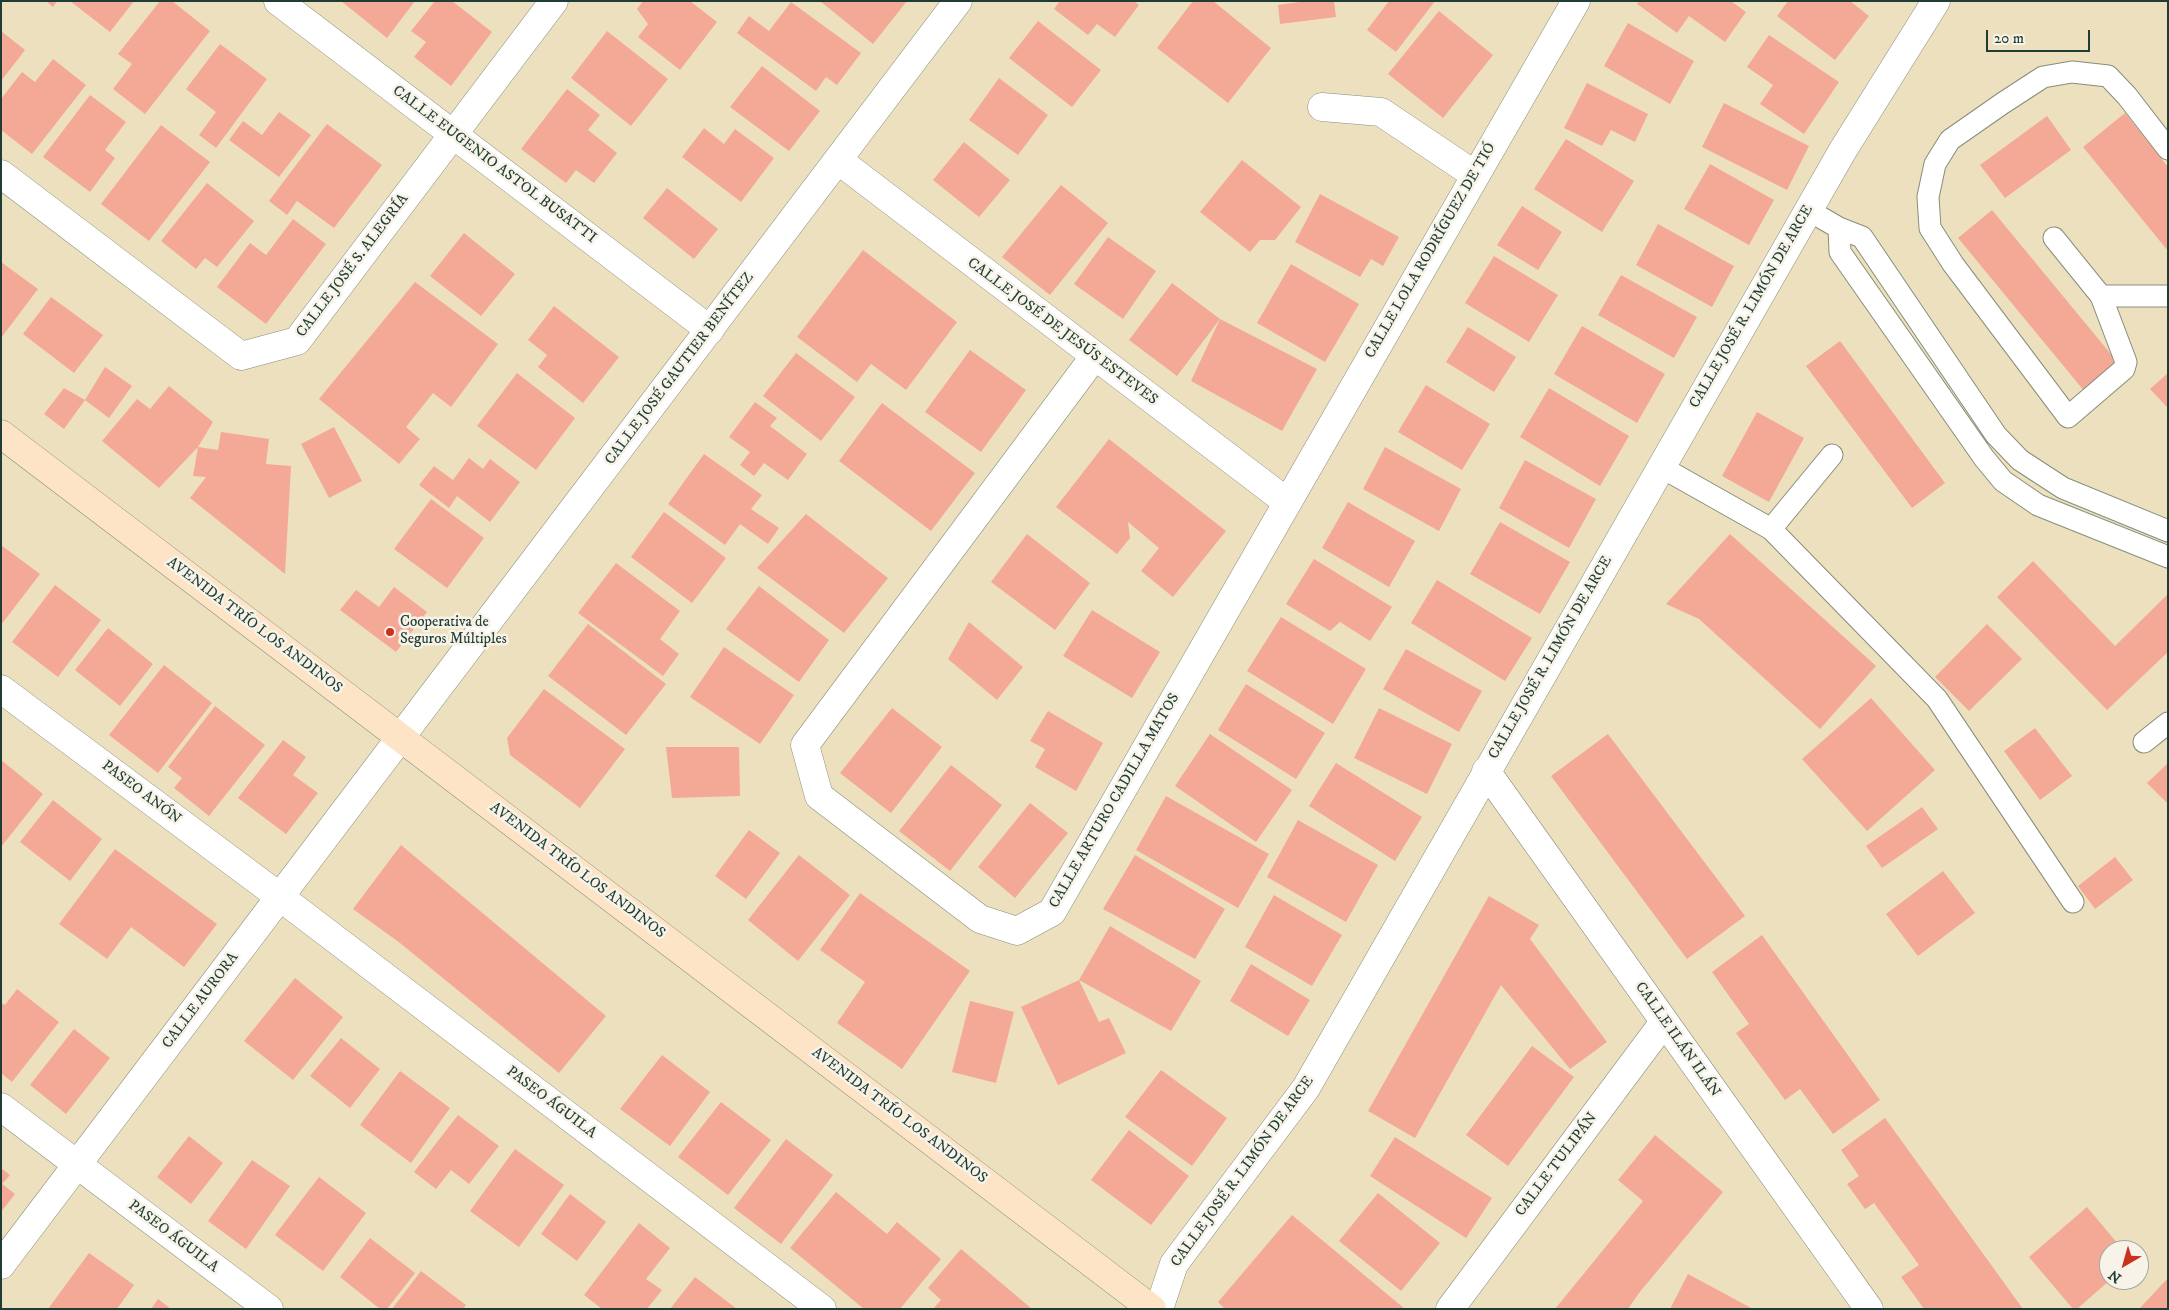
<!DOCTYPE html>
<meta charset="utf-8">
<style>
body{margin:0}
#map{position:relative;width:2169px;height:1310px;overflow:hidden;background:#ede0bf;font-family:"IM FELL DW Pica",serif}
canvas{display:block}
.frame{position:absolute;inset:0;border:2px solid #1f3d34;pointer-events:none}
.north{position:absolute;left:2099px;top:1240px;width:50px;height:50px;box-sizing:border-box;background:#f7f3e8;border:1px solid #a1aaa0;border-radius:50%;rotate:218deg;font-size:14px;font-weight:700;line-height:20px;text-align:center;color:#1f3d34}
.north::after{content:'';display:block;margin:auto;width:18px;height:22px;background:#c8321e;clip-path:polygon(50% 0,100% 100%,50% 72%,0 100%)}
.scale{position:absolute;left:1986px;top:30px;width:104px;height:22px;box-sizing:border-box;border:2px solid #1f3d34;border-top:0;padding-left:6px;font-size:15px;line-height:18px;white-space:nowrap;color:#1f3d34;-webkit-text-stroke:4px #f7f3e8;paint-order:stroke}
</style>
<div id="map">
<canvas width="2169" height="1310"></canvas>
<div class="frame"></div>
<div class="north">N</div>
<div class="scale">20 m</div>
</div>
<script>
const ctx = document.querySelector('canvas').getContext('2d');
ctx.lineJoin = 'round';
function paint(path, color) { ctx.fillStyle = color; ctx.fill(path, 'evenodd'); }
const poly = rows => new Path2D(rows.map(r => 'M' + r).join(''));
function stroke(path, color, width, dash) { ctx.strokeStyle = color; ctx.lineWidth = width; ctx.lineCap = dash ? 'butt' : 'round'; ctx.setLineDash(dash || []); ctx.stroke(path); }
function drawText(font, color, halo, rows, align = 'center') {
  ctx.font = font + ' "IM FELL DW Pica",serif'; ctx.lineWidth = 5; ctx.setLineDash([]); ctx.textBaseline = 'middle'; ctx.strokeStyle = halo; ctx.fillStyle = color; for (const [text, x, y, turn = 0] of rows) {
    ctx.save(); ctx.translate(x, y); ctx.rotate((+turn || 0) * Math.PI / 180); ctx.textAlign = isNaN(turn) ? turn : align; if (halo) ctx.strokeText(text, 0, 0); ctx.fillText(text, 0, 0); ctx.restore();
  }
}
const building = poly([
 [46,1,57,1,53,7],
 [70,1,134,1,110,32],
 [160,1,172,1,210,31,145,114,113,89,132,64,118,54],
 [341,1,415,1,387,38],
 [435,1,452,1,492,32,451,86,414,57,426,42,411,31],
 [643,1,690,1,717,22,680,70,638,37,648,24,637,9],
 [820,1,907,1,873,44],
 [1060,1,1134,1,1139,5,1115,37,1097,24,1088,35,1054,9],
 [1193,1,1213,1,1271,48,1228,103,1157,48],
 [1307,1,1334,1,1336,17,1280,24,1278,5],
 [1389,1,1435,1,1396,52,1367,30],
 [1639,1,1731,1,1746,12,1725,42,1689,16,1677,33,1637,4],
 [1788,1,1850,1,1869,16,1835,60,1777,16],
 [791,2,861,53,837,85,826,77,816,91,737,33,749,16,769,31],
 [1439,11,1493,55,1443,118,1388,74],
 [1038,21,1101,70,1072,107,1009,58],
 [1628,23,1694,61,1670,104,1604,66],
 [1,31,25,50,1,81],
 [607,31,668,79,631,126,571,78],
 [1769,35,1839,82,1804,134,1760,104,1773,85,1747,67],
 [220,44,267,79,216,148,199,135,216,112,186,89],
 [53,59,86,85,32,154,1,130,1,99,22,72,35,82],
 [762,66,820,111,789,151,730,107],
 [999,78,1048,115,1018,155,969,120],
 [1587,83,1648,114,1635,142,1611,130,1602,146,1564,128],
 [567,89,600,115,588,130,617,153,594,183,576,170,566,183,521,149],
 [90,95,126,122,105,150,115,158,90,192,43,157],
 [1724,103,1809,146,1787,190,1702,147],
 [279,112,311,135,279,177,229,140,243,121,262,135],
 [2125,113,2168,167,2168,251,2083,147],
 [2047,116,2071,150,2005,198,1980,165],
 [327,124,382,165,334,228,297,201,287,215,269,201],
 [161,125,210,162,149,241,101,204],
 [704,128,724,144,735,129,774,158,741,202,682,157],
 [1566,139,1634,181,1602,232,1534,189],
 [964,142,1010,180,979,217,933,180],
 [1242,160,1301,207,1275,240,1260,240,1250,252,1200,212],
 [1710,164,1774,200,1749,245,1684,209],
 [207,183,254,221,217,267,205,258,196,269,161,241],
 [1061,185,1108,223,1050,295,1002,257],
 [667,188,718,229,694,259,643,218],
 [1320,194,1399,237,1383,266,1371,259,1360,277,1295,242],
 [1522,206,1562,232,1538,270,1497,245],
 [1992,210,2119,364,2085,392,1958,238],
 [293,219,326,244,266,324,217,287,250,243,266,255],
 [1658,224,1734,266,1712,307,1636,265],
 [464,233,515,274,481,316,430,276],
 [1108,237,1156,271,1123,319,1074,284],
 [863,250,957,322,906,390,871,364,857,382,797,337],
 [1494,256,1558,295,1529,342,1465,303],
 [1,262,38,289,1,338],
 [1291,264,1359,304,1325,362,1257,323],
 [1621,275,1697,317,1674,358,1598,315],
 [415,282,498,344,451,407,433,393,406,427,420,439,399,464,319,399],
 [1172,283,1220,319,1317,369,1282,431,1191,381,1220,319,1177,376,1129,340],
 [51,297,103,335,74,373,23,334],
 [554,306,619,357,583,403,538,367,547,355,528,340],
 [1582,326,1665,374,1637,423,1554,374],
 [1468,327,1516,357,1494,392,1446,362],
 [1840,341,1945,483,1912,508,1806,366],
 [970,350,1026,390,981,452,925,412],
 [796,353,855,397,821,441,763,396],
 [105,367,132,386,109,418,85,400],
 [517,373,575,418,536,470,477,426],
 [2168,373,2168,408,2150,389],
 [1426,385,1490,424,1462,470,1398,432],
 [169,386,213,422,198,447,159,488,102,441,137,399,150,409],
 [64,388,85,400,64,429,44,414],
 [1549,388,1629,436,1600,486,1520,437],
 [755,402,777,418,770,426,807,454,788,480,764,463,754,476,740,465,750,452,729,437],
 [882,403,975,473,931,531,839,461],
 [1757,412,1804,438,1769,502,1722,476],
 [334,427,362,481,329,498,301,444],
 [221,432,269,439,266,464,291,466,285,574,190,498,206,477,193,476,198,447,218,450],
 [1109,439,1226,531,1173,597,1141,571,1159,548,1128,522,1130,538,1117,554,1056,507],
 [1385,447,1461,489,1439,531,1363,489],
 [704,454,762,495,751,509,779,528,768,544,740,524,725,545,668,504],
 [469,458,483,469,490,459,520,482,490,522,457,496,449,508,419,485,434,466,453,480],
 [1525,460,1596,499,1569,548,1499,508],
 [431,499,484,538,447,588,394,549],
 [1348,502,1415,541,1389,587,1322,548],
 [664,512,726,558,692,603,631,557],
 [806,514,888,578,844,633,757,568],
 [1500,522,1570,562,1540,614,1470,574],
 [1027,534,1090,583,1055,630,991,582],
 [1730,534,1876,666,1820,729,1699,619,1666,604],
 [1,545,40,574,1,625],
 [1314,559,1392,607,1370,641,1340,622,1330,631,1286,604],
 [2033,561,2115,646,2168,594,2168,652,2107,710,1997,597],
 [616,563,680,611,660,639,679,654,663,676,578,613],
 [1437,580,1532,638,1505,681,1411,623],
 [55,585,101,620,58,677,12,642],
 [759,586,829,640,799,682,726,629],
 [394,587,427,612,396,652,340,610,356,590,379,607],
 [1092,610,1160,652,1132,698,1063,656],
 [1281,617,1366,669,1333,724,1247,671],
 [969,622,1023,667,997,700,948,659],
 [588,624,666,684,626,735,548,676],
 [1987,624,2022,659,1969,711,1935,677],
 [108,628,153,664,120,706,75,670],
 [724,647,794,695,760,744,690,697],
 [1406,649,1482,691,1459,732,1383,689],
 [164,665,212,703,158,773,109,735],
 [1246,684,1325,733,1296,779,1218,730],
 [544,689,625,749,580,808,510,755,507,738],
 [1871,698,1935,770,1867,831,1802,759],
 [215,706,265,745,209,816,174,788,182,778,168,767],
 [892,708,942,747,891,813,840,773],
 [1379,708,1452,744,1427,794,1354,758],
 [1048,711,1103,743,1076,791,1035,767,1045,749,1030,741],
 [2035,728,2072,776,2040,800,2004,751],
 [1210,734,1292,790,1256,842,1175,786],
 [1608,734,1745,916,1687,959,1551,776],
 [283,740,306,757,293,775,318,793,286,834,238,798],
 [666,747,739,747,740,796,672,798],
 [1,760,43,794,1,847],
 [1336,763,1422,817,1395,861,1309,806],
 [2168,763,2168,804,2147,783],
 [951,765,1002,805,950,871,899,831],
 [1166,796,1269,854,1238,908,1136,850],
 [53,800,102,839,70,881,20,842],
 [1030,803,1068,833,1015,898,978,867],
 [1922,807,1938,829,1882,868,1866,846],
 [1298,820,1378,865,1346,922,1267,877],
 [749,830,780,853,746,899,715,876],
 [401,845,606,1016,559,1073,400,943,353,909],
 [115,849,217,924,184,967,131,927,107,959,59,924],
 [799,855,850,895,798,961,748,920],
 [1135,855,1225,909,1195,959,1103,909],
 [2115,857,2133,880,2095,909,2078,886],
 [1943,871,1975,913,1918,956,1886,914],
 [860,893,970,971,902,1069,837,1023,865,982,820,950],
 [1274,895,1342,935,1312,986,1245,947],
 [1489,896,1539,925,1530,939,1607,1042,1570,1069,1501,985,1415,1138,1368,1111],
 [1110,926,1201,981,1171,1031,1079,980],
 [1762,935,1880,1100,1833,1134,1800,1089,1785,1100,1736,1033,1749,1024,1712,972],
 [1251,964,1310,1000,1288,1036,1230,1001],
 [295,978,343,1017,293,1080,244,1041],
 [1079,980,1099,1022,1109,1018,1126,1053,1058,1085,1021,1007],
 [17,989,59,1022,12,1082,1,1073,1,1003,5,1005],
 [970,1001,1014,1012,996,1083,952,1072],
 [74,1029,110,1058,66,1114,30,1085],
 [341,1038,380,1069,350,1108,310,1076],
 [1532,1046,1574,1077,1508,1166,1466,1135],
 [662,1055,710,1092,670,1146,620,1109],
 [1161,1070,1227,1118,1192,1166,1125,1117],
 [400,1071,450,1108,411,1163,360,1125],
 [721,1102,771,1140,728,1195,678,1157],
 [458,1115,499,1146,469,1184,451,1170,436,1189,414,1172],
 [1885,1118,2023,1309,1924,1309,1901,1277,1919,1265,1874,1203,1865,1209,1847,1184,1859,1176,1841,1150],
 [1129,1130,1189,1176,1151,1225,1091,1180],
 [1655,1135,1723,1192,1639,1293,1628,1309,1555,1309,1643,1201,1618,1180],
 [189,1136,223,1163,191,1204,157,1177],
 [1395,1137,1492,1198,1466,1238,1370,1176],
 [786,1139,833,1175,781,1244,734,1208],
 [515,1149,564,1185,519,1247,470,1211],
 [252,1160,290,1186,246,1249,208,1221],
 [1,1168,10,1175,2,1184,15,1194,1,1212],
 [319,1177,366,1213,323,1271,275,1235],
 [836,1192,887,1234,897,1222,941,1259,900,1309,864,1309,790,1248],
 [1378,1193,1440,1243,1401,1291,1339,1241],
 [570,1194,606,1222,577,1261,541,1234],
 [2087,1207,2123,1250,2109,1250,2109,1281,2077,1309,2073,1309,2029,1257],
 [1292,1215,1405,1309,1225,1309,1218,1302],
 [639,1223,670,1248,646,1279,662,1290,647,1309,602,1309,584,1295],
 [370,1238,415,1273,387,1309,380,1309,340,1277],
 [961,1249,1032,1309,933,1309,941,1300,928,1288],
 [89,1253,134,1285,117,1309,48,1309],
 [421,1271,466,1305,463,1309,392,1309],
 [1688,1274,1753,1309,1670,1309],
 [695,1277,737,1309,670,1309],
 [2168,1278,2168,1309,2139,1309],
 [158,1299,171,1309,151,1309]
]);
const lane = poly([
 [1808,210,1839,228,1862,237,1996,435,2020,460,2063,488,2168,531],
 [1839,228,1840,252,1984,458,2003,481,2038,505,2168,557],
 [2054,238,2101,296,2168,296],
 [2101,296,2126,362,2124,369,2068,417,1953,264,1930,228,1928,197,1935,164,1950,140,2003,103,2043,77,2072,72,2108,76,2127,96,2168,149],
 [1661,467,1771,529,1937,699,2073,902],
 [1771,529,1832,455],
 [2144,742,2168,723]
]);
const street = poly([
 [278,1,710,330],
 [1322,107,1381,112,1475,175],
 [838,160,1287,502],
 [1,174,241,356,297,341,554,1],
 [1094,357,805,745,819,796,980,919,1017,931,1052,912,1576,1],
 [1,689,280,897,822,1309],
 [1486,771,1869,1309],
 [1,1107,269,1309],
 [1,1265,958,1],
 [1159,1309,1174,1264,1306,1088,1843,150,1936,1],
 [1450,1309,1664,1022]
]);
const secondary = poly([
 [1,434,1152,1309]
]);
const markers = [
 [390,632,5,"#c8321e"]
];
const streetNames = [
 ["CALLE EUGENIO ASTOL BUSATTI",494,165,37],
 ["CALLE LOLA RODRÍGUEZ DE TIÓ",1431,251,-60],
 ["CALLE JOSÉ S. ALEGRÍA",353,266,-53],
 ["CALLE JOSÉ R. LIMÓN DE ARCE",1752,307,-60],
 ["CALLE JOSÉ DE JESÚS ESTEVES",1062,332,37],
 ["CALLE JOSÉ GAUTIER BENÍTEZ",680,369,-53],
 ["AVENIDA TRÍO LOS ANDINOS",254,626,37],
 ["CALLE JOSÉ R. LIMÓN DE ARCE",1551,658,-60],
 ["PASEO ANÓN",141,793,37],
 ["CALLE ARTURO CADILLA MATOS",1115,801,-60],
 ["AVENIDA TRÍO LOS ANDINOS",577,871,37],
 ["CALLE AURORA",201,1001,-53],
 ["CALLE ILÁN ILÁN",1677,1040,55],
 ["PASEO ÁGUILA",551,1103,37],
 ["AVENIDA TRÍO LOS ANDINOS",899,1116,37],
 ["CALLE TULIPÁN",1557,1165,-53],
 ["CALLE JOSÉ R. LIMÓN DE ARCE",1243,1172,-54],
 ["PASEO ÁGUILA",173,1237,37]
];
const poiNames = [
 ["Cooperativa de",400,623],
 ["Seguros Múltiples",400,640]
];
paint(building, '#f4a996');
stroke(lane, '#868e7a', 23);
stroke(street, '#868e7a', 29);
stroke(secondary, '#868e7a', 29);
stroke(lane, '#fff', 21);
stroke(street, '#fff', 28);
stroke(secondary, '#fee4c6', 28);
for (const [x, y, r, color] of markers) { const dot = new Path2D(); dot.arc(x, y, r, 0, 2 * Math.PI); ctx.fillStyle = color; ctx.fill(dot); stroke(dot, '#f7f3e8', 2); }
drawText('15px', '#1f3d34', '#f7f3e8', streetNames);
drawText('15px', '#1f3d34', '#f7f3e8', poiNames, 'left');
</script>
